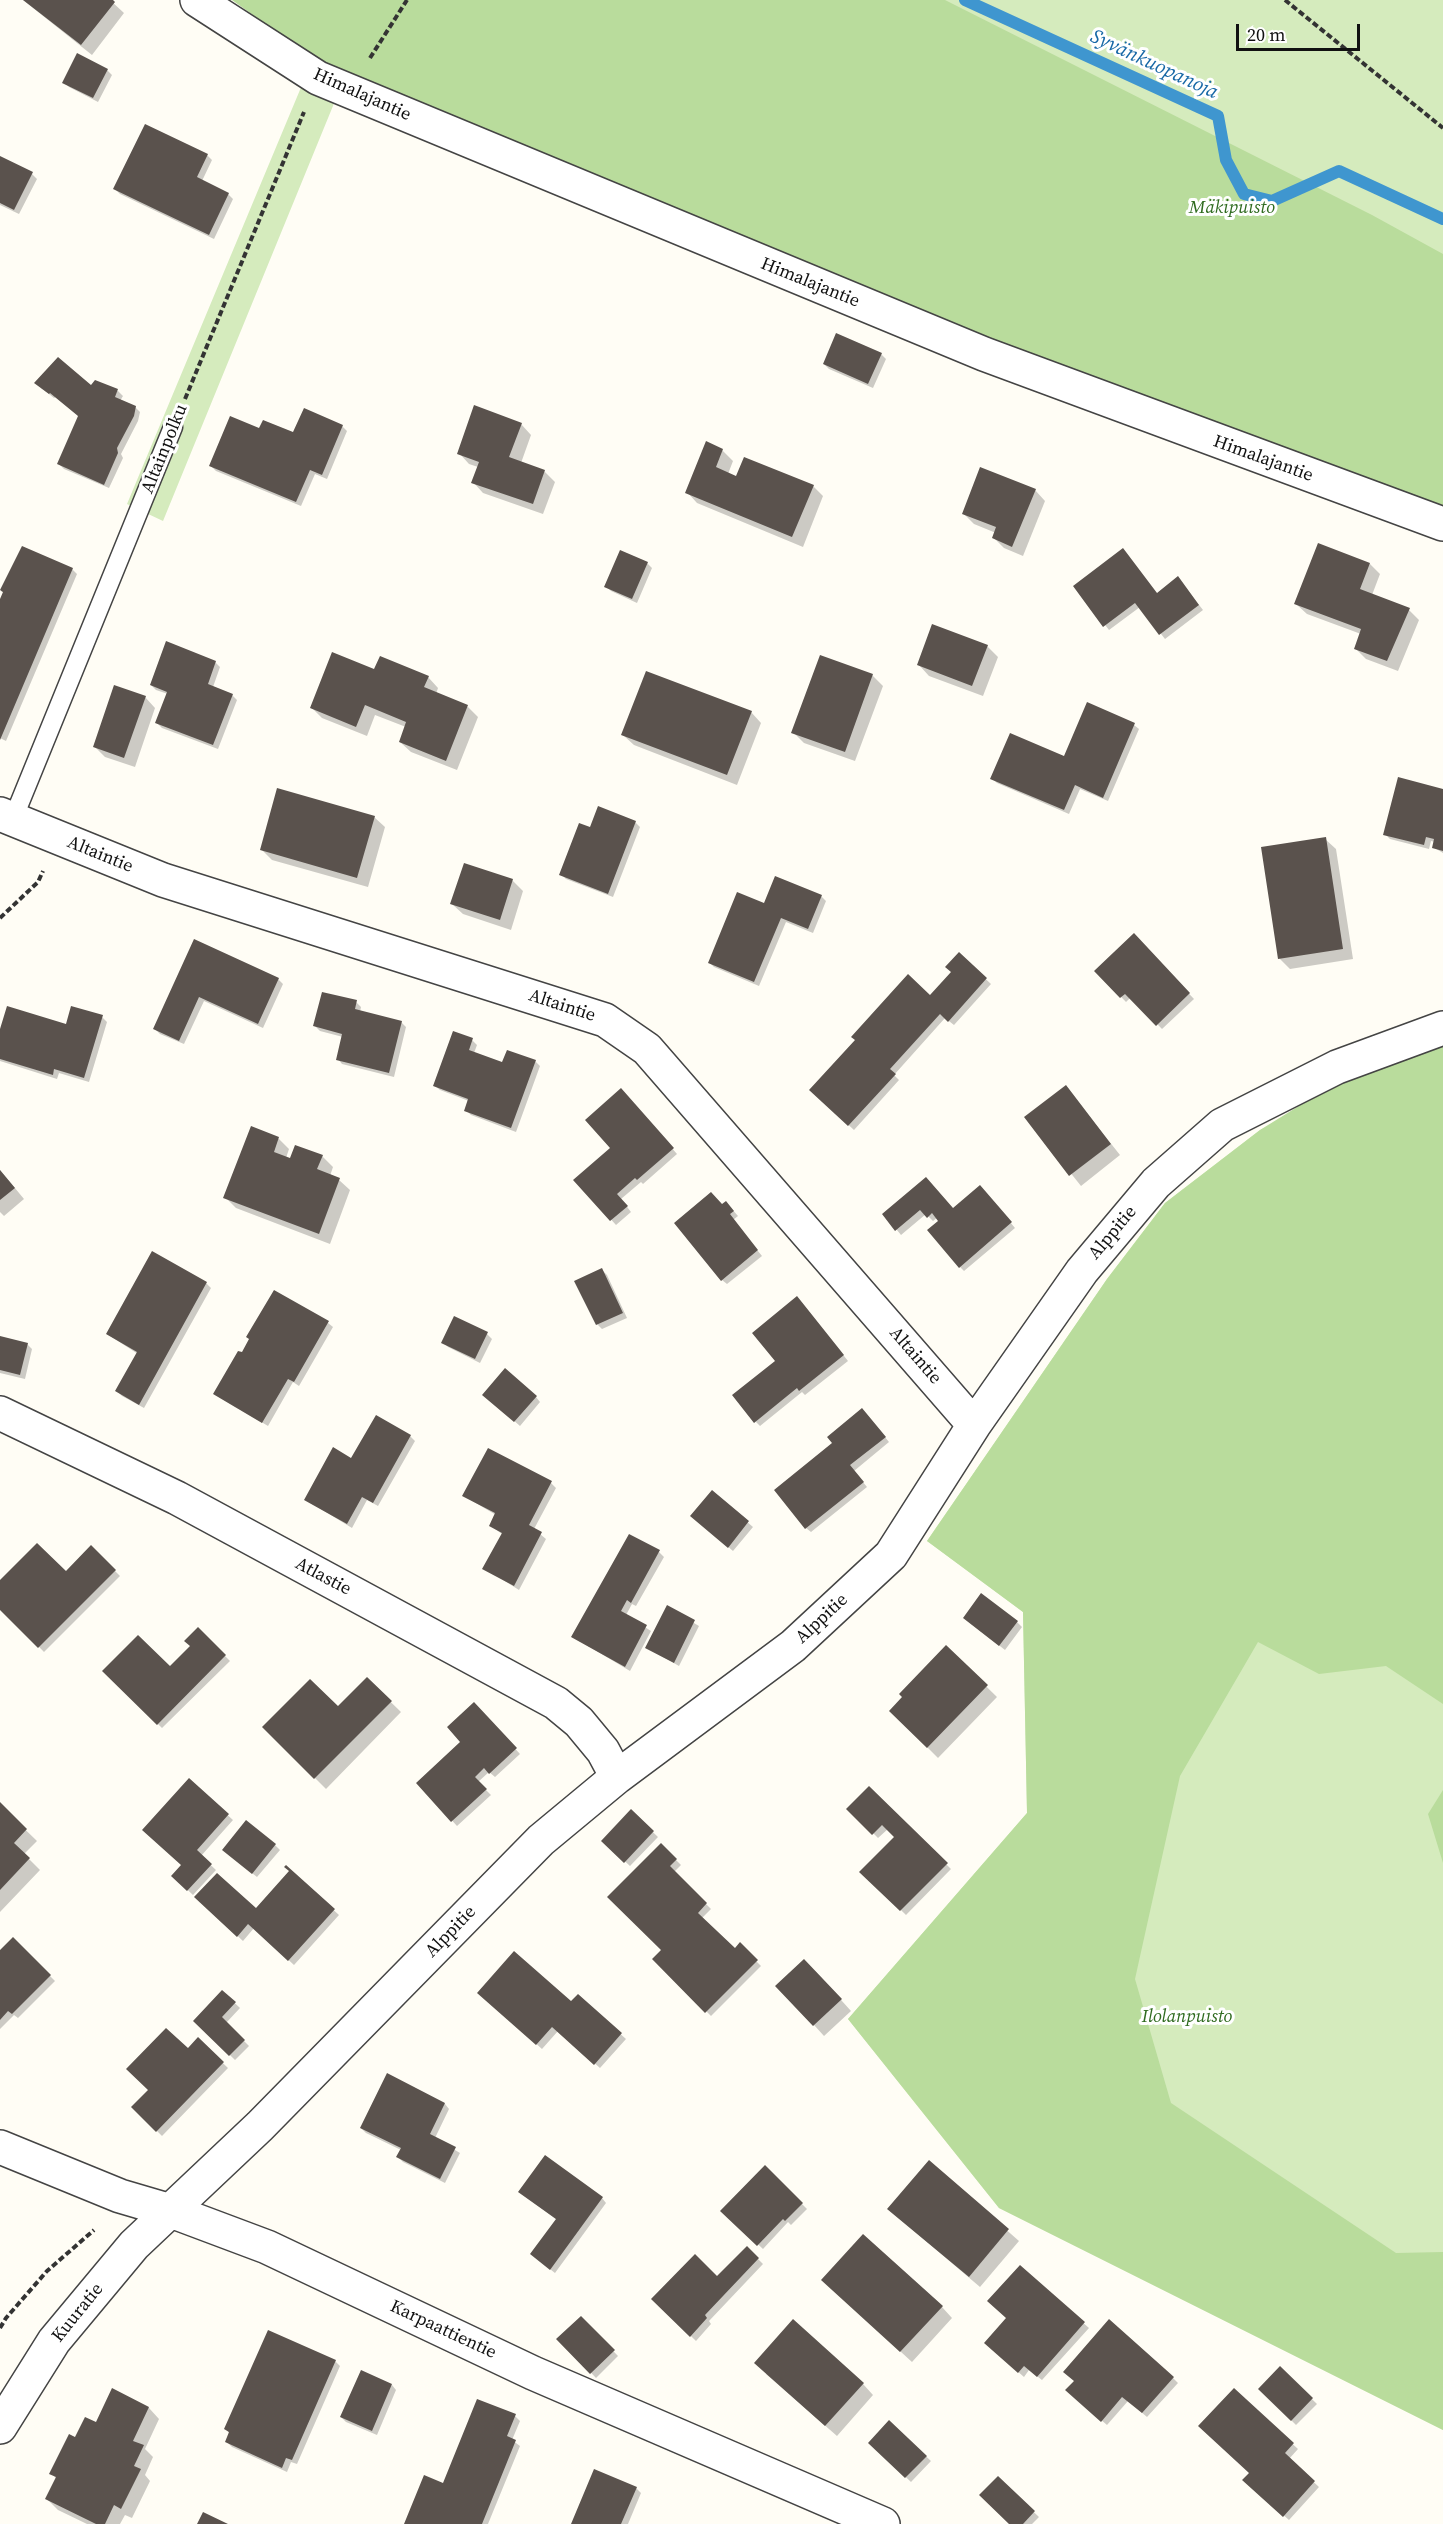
<!DOCTYPE html>
<meta charset="utf-8">
<style>
body{margin:0}
#map{position:relative;width:1443px;height:2524px;overflow:hidden;background:#fffdf5;font-family:"Source Serif 4",serif}
canvas{display:block}
.scale{position:absolute;left:1236px;top:24px;width:124px;height:27px;box-sizing:border-box;border:3px solid #111;border-top:0;padding-left:8px;font-size:18px;line-height:21px;white-space:nowrap;color:#111;-webkit-text-stroke:4px #fff;paint-order:stroke}
</style>
<div id="map">
<canvas width="1443" height="2524"></canvas>
<div class="scale">20 m</div>
</div>
<script>
const ctx = document.querySelector('canvas').getContext('2d');
ctx.lineJoin = 'round';
function paint(path, color) { ctx.fillStyle = color; ctx.fill(path, 'evenodd'); }
const poly = rows => new Path2D(rows.map(r => 'M' + r).join(''));
function stroke(path, color, width, dash) { ctx.strokeStyle = color; ctx.lineWidth = width; ctx.lineCap = dash ? 'butt' : 'round'; ctx.setLineDash(dash || []); ctx.stroke(path); }
function drawText(font, color, halo, rows, align = 'center') {
  ctx.font = font + ' "Source Serif 4",serif'; ctx.lineWidth = 6; ctx.setLineDash([]); ctx.textBaseline = 'middle'; ctx.strokeStyle = halo; ctx.fillStyle = color; for (const [text, x, y, turn = 0] of rows) {
    ctx.save(); ctx.translate(x, y); ctx.rotate((+turn || 0) * Math.PI / 180); ctx.textAlign = isNaN(turn) ? turn : align; if (halo) ctx.strokeText(text, 0, 0); ctx.fillText(text, 0, 0); ctx.restore();
  }
}
const green = poly([
 [232,0,1443,0,1443,507],
 [302,85,335,101,163,521,127,504],
 [1443,1044,1443,2430,999,2208,848,2019,1027,1813,1023,1612,927,1541,1107,1279,1165,1203,1260,1130]
]);
const forest = poly([
 [232,0,945,0,1372,215,1443,254,1443,507,978,337,324,66],
 [1443,1044,1443,1704,1386,1666,1319,1674,1258,1642,1180,1776,1135,1979,1171,2103,1396,2253,1443,2252,1443,2430,999,2208,848,2019,1027,1813,1023,1612,927,1541,1107,1279,1165,1203,1260,1130,1349,1075],
 [1443,1790,1443,1863,1428,1814]
]);
const shadow = poly([
 [23,0,110,0,124,13,92,55],
 [107,70,112,75,98,102,69,87,64,82],
 [207,155,212,160,202,181,228,194,233,199,214,239,120,194,115,189],
 [0,160,32,174,37,179,19,214,0,205],
 [881,354,886,359,873,388,829,369,824,364],
 [96,381,118,391,123,396,120,401,135,407,140,412,138,421,121,454,123,458,109,488,64,469,59,464,79,416,56,397,54,398,41,388,92,387],
 [521,424,531,435,521,463,544,471,555,482,543,514,483,493,473,482,478,467,469,464,459,453],
 [342,426,347,431,327,479,315,474,301,506,216,471,211,466,260,430,294,434],
 [722,450,733,461,728,474,737,478,813,486,823,496,803,547,697,503,687,492],
 [1035,490,1045,501,1023,556,1004,548,994,538,996,533,974,524,963,513],
 [647,563,652,568,637,603,611,591,606,586],
 [1370,564,1380,574,1372,595,1409,610,1419,620,1398,671,1366,659,1356,649,1361,634,1307,614,1296,604],
 [72,569,77,574,6,741,0,738,0,602,4,593,1,591,10,571],
 [1182,583,1203,610,1165,639,1140,607,1109,630,1075,586,1157,594],
 [987,646,998,657,983,696,929,676,919,665],
 [215,662,220,667,213,687,232,695,237,700,218,749,162,728,157,723,168,694,156,690,151,685],
 [375,671,428,677,438,688,436,694,468,707,478,717,457,770,411,752,400,742,406,727,375,715,367,736,322,718,311,707],
 [872,675,883,686,855,761,804,743,793,732],
 [145,697,155,708,135,767,105,757,94,746],
 [1088,704,1134,725,1139,729,1108,801,1080,789,1069,814,997,783,992,778,1065,758],
 [751,712,761,723,737,785,634,745,623,735],
 [1443,791,1443,853,1433,847,1435,842,1431,841,1429,849,1390,839,1385,834],
 [374,817,385,827,368,887,272,860,262,850],
 [635,822,640,827,613,897,566,879,561,874,590,828],
 [1325,839,1336,849,1353,959,1290,969,1279,958],
 [512,880,523,891,511,930,463,914,452,904],
 [821,896,826,901,813,933,786,922,759,986,714,967,709,962,765,905],
 [1134,935,1194,999,1162,1029,1131,997,1126,1002,1096,971],
 [195,941,278,979,283,984,263,1028,204,1001,184,1044,160,1034,155,1029],
 [959,954,991,984,954,1025,945,1018,894,1075,899,1080,854,1130,811,1090,930,997,953,972],
 [356,1002,361,1007,360,1012,401,1022,406,1027,394,1077,342,1064,338,1059,343,1037,320,1031,315,1026],
 [102,1017,107,1022,89,1082,59,1073,57,1079,0,1061,0,1034,67,1025],
 [454,1033,472,1040,477,1045,474,1053,503,1063,535,1061,540,1066,516,1132,471,1115,466,1110,469,1101,440,1090,435,1086],
 [1066,1087,1120,1155,1081,1186,1026,1117],
 [626,1095,677,1154,643,1184,641,1182,621,1199,631,1212,616,1225,575,1180,612,1148],
 [251,1128,279,1139,289,1149,286,1158,290,1160,322,1156,333,1167,330,1176,339,1180,350,1190,330,1244,236,1208,225,1197],
 [0,1170,24,1199,4,1216,0,1212],
 [926,1179,953,1210,985,1192,1015,1228,964,1271,960,1267,938,1217,933,1221,926,1214,901,1235,884,1214],
 [722,1206,731,1208,738,1216,733,1220,762,1256,727,1284,722,1280],
 [602,1270,607,1275,627,1318,602,1329,597,1324],
 [206,1283,211,1288,144,1408,122,1396,117,1391,138,1354,107,1334],
 [802,1303,848,1361,805,1395,802,1392,760,1426,756,1422,777,1361],
 [328,1323,333,1327,299,1386,293,1382,268,1426,215,1394,243,1354],
 [487,1334,492,1339,480,1363,448,1347,443,1342],
 [0,1337,27,1344,32,1349,25,1379,0,1373],
 [536,1397,540,1402,520,1426,489,1399],
 [867,1415,889,1442,854,1471,867,1487,811,1532,806,1528],
 [410,1436,415,1441,378,1506,367,1500,352,1528,306,1500],
 [551,1483,556,1488,534,1529,546,1539,519,1590,484,1568,502,1534,491,1526,496,1515,464,1496],
 [712,1492,753,1527,733,1551,697,1520],
 [91,1547,120,1576,44,1652,0,1607,0,1582,66,1573],
 [659,1552,664,1557,636,1606,632,1604,626,1615,651,1631,630,1671,573,1637],
 [667,1607,699,1626,679,1666,647,1648],
 [964,1618,1017,1622,1022,1627,1005,1650],
 [198,1629,230,1661,162,1728,104,1671,170,1668,192,1646],
 [946,1647,997,1697,938,1758,891,1711],
 [367,1679,401,1712,326,1789,264,1727,338,1708],
 [474,1704,520,1754,495,1777,489,1772,478,1782,491,1795,457,1826,418,1783,463,1743],
 [189,1780,233,1820,201,1856,216,1870,193,1895,173,1876,183,1865],
 [869,1788,951,1869,906,1915,862,1872,896,1837,888,1829,878,1838,849,1809],
 [0,1805,37,1841,24,1854,40,1870,0,1912],
 [631,1811,658,1837,630,1866,603,1841],
 [275,1845,280,1850,257,1877,229,1855],
 [661,1845,681,1865,674,1872,711,1909,702,1918,735,1950,740,1945,761,1966,711,2016,654,1959,663,1950],
 [291,1871,339,1915,294,1965,254,1928,243,1941,196,1897,256,1910],
 [13,1939,55,1981,18,2018,14,2015,0,2029,0,1953],
 [815,1971,851,2011,824,2036,814,2025],
 [223,1992,240,2008,226,2023,249,2046,235,2060,195,2021],
 [578,1996,626,2039,600,2068,558,2031,542,2049,484,1997,571,2003],
 [198,2039,228,2068,162,2136,133,2107],
 [387,2075,445,2104,449,2109,435,2138,460,2153,445,2183,403,2162,398,2157,401,2150,366,2133,361,2128],
 [929,2162,1019,2241,980,2287,900,2219],
 [765,2167,807,2209,791,2225,788,2222,763,2249,723,2211],
 [525,2196,602,2198,606,2203,555,2273,537,2259,557,2220],
 [747,2248,763,2264,709,2321,711,2324,696,2341,653,2299,717,2278],
 [1020,2267,1089,2328,1042,2380,1029,2370,1024,2377,991,2348,1008,2318],
 [833,2290,942,2307,952,2318,912,2362],
 [581,2318,618,2356,596,2378,559,2339],
 [335,2361,340,2366,297,2464,291,2462,287,2472,232,2447,227,2442,230,2434,226,2429],
 [1280,2368,1317,2404,1296,2425,1260,2389],
 [766,2374,863,2384,873,2395,837,2436],
 [1173,2378,1178,2383,1147,2417,1128,2401,1107,2425,1072,2395],
 [392,2385,396,2390,377,2435,346,2422,341,2417],
 [113,2390,149,2408,159,2419,145,2449,153,2457,145,2475,150,2481,132,2518,125,2515,120,2524,87,2524,58,2510,47,2499,57,2479,51,2473,76,2439,96,2424],
 [1234,2390,1298,2449,1289,2459,1319,2487,1289,2520,1249,2485,1251,2473],
 [478,2401,515,2416,520,2421,512,2440,520,2446,488,2524,406,2524,444,2485],
 [889,2422,931,2461,911,2482,870,2443],
 [998,2478,1039,2517,1032,2524,1011,2524],
 [636,2488,641,2493,628,2524,573,2524]
]);
const stream = poly([
 [965,0,1218,116,1226,160,1244,194,1272,201,1339,171,1443,219]
]);
const building = poly([
 [23,0,113,0,115,2,81,45],
 [77,53,108,69,93,98,62,83],
 [145,124,208,154,197,177,229,193,209,235,113,189],
 [0,156,33,172,14,210,0,203],
 [836,333,882,353,868,384,823,364],
 [58,357,91,385,95,380,118,389,115,397,136,406,134,416,117,448,118,453,104,485,57,464,78,416,50,393,49,394,34,383],
 [474,405,522,423,509,457,545,470,533,504,471,483,479,462,457,454],
 [304,408,343,425,322,475,310,470,296,502,209,466,230,416,259,428,263,420,293,432],
 [706,441,723,449,716,467,736,476,744,457,814,485,792,537,685,493],
 [980,467,1036,489,1012,547,992,538,996,527,962,514],
 [1318,543,1370,563,1360,589,1410,608,1387,661,1354,649,1361,629,1294,604],
 [22,546,73,568,0,740,0,599,3,592,0,590],
 [1123,548,1157,593,1178,576,1199,605,1159,635,1135,603,1103,627,1073,586],
 [620,550,648,562,632,599,604,587],
 [932,624,988,645,972,686,917,665],
 [166,641,216,661,208,684,233,694,213,745,155,723,167,692,150,685],
 [332,652,374,669,380,656,429,676,424,687,468,705,446,761,399,742,406,722,365,705,356,727,310,708],
 [820,655,873,674,845,752,791,733],
 [646,671,752,711,727,775,621,735],
 [114,685,146,696,124,758,93,747],
 [1087,702,1135,723,1103,798,1075,785,1064,810,990,779,1010,733,1064,756],
 [1398,777,1443,789,1443,851,1432,848,1434,839,1426,837,1424,845,1383,835],
 [277,788,375,816,357,878,260,850],
 [598,806,636,821,608,894,559,875,579,823,590,827],
 [1326,837,1343,949,1278,959,1261,847],
 [464,863,513,879,500,920,450,904],
 [775,876,822,895,808,929,781,918,754,982,708,963,737,892,764,903],
 [1134,933,1190,993,1156,1026,1125,994,1120,998,1094,971],
 [194,939,279,978,258,1024,199,997,179,1041,153,1029],
 [959,952,987,978,948,1022,940,1014,890,1069,896,1074,848,1126,809,1090,855,1040,851,1037,908,974,930,995,951,972,945,967],
 [322,992,357,1000,355,1009,402,1021,389,1073,336,1060,342,1034,313,1026],
 [7,1006,66,1024,71,1006,103,1015,84,1078,54,1069,53,1075,0,1059,0,1029],
 [453,1031,473,1038,469,1050,502,1062,507,1050,536,1060,511,1128,464,1111,468,1099,433,1086],
 [1066,1085,1111,1144,1069,1176,1024,1117],
 [621,1088,674,1148,637,1180,635,1178,617,1194,628,1206,610,1221,573,1180,610,1148,585,1120],
 [251,1126,279,1137,274,1152,290,1158,295,1145,323,1155,317,1169,340,1178,319,1234,223,1198],
 [0,1170,15,1188,0,1200],
 [926,1177,953,1208,980,1185,1012,1222,959,1268,927,1230,938,1221,932,1213,927,1218,920,1210,895,1231,882,1214],
 [711,1192,722,1204,726,1201,734,1211,730,1214,758,1250,721,1281,674,1223],
 [152,1251,207,1282,139,1405,115,1391,137,1352,106,1334],
 [602,1268,623,1313,596,1325,574,1281],
 [274,1290,329,1321,294,1382,288,1379,262,1423,213,1394,238,1351,242,1352,249,1339,246,1337],
 [797,1296,844,1355,799,1391,797,1388,754,1423,732,1395,775,1361,752,1333],
 [454,1316,488,1332,475,1359,441,1343],
 [0,1336,28,1343,20,1375,0,1370],
 [505,1368,537,1396,514,1422,482,1395],
 [862,1408,886,1437,850,1465,864,1482,805,1529,774,1490,832,1443,827,1437],
 [376,1415,411,1435,373,1503,362,1497,347,1524,304,1500,333,1447,351,1458],
 [488,1448,552,1481,529,1525,542,1532,514,1586,482,1569,502,1533,489,1526,495,1513,462,1496],
 [712,1490,749,1521,728,1548,690,1516],
 [629,1534,660,1550,631,1603,627,1600,621,1611,647,1625,625,1667,571,1637],
 [37,1543,66,1571,91,1545,116,1570,38,1648,0,1610,0,1580],
 [981,1593,1018,1621,999,1646,963,1618],
 [667,1605,695,1620,674,1663,645,1648],
 [198,1627,226,1655,157,1725,102,1671,138,1635,170,1666,190,1646,184,1641],
 [946,1645,988,1685,927,1748,889,1711,902,1697,899,1694],
 [367,1677,392,1701,314,1779,262,1727,310,1679,338,1706],
 [474,1702,517,1748,489,1774,484,1768,475,1777,487,1789,451,1822,416,1783,460,1742,447,1727],
 [189,1778,229,1814,197,1850,212,1864,187,1891,171,1876,181,1865,142,1830],
 [869,1786,948,1863,900,1911,859,1872,894,1837,882,1825,872,1835,846,1809],
 [0,1802,27,1829,14,1843,30,1858,0,1890],
 [631,1809,654,1831,624,1863,601,1841],
 [246,1820,276,1844,252,1874,222,1850],
 [661,1843,677,1859,670,1866,707,1903,698,1913,735,1948,740,1942,758,1960,705,2013,652,1959,661,1950,607,1897],
 [286,1865,335,1909,288,1961,248,1924,237,1937,194,1897,217,1873,256,1908,289,1871,284,1867],
 [13,1937,51,1975,12,2014,8,2011,0,2020,0,1950],
 [514,1951,571,2001,578,1994,622,2033,594,2065,552,2027,536,2045,477,1993],
 [804,1959,842,1999,813,2026,775,1986],
 [222,1990,236,2002,222,2017,245,2040,229,2056,193,2021],
 [166,2028,188,2048,198,2037,224,2062,156,2132,131,2107,148,2090,126,2069],
 [387,2073,445,2103,430,2134,456,2147,440,2179,396,2157,401,2148,360,2128],
 [545,2155,603,2197,550,2270,530,2254,556,2219,518,2192],
 [929,2160,1009,2229,969,2277,887,2209],
 [765,2165,803,2203,785,2221,783,2219,757,2246,720,2211],
 [863,2234,943,2306,900,2352,821,2280],
 [747,2246,759,2258,705,2315,707,2318,690,2337,651,2299,695,2254,717,2276],
 [1020,2265,1085,2322,1037,2377,1024,2366,1018,2373,984,2343,1006,2318,987,2301],
 [581,2316,615,2350,590,2374,556,2339],
 [793,2319,864,2383,825,2426,754,2363],
 [1109,2319,1174,2377,1142,2413,1122,2397,1101,2422,1065,2390,1074,2381,1063,2372],
 [268,2330,336,2360,292,2460,286,2458,282,2468,225,2442,229,2432,224,2429],
 [1280,2366,1313,2398,1291,2421,1258,2389],
 [361,2370,392,2384,372,2431,340,2417],
 [112,2388,149,2407,133,2441,144,2445,134,2466,141,2469,121,2509,114,2505,105,2524,96,2524,45,2499,56,2477,49,2474,69,2434,75,2437,85,2417,96,2422],
 [1234,2388,1294,2443,1285,2453,1315,2481,1283,2517,1242,2480,1249,2473,1198,2426],
 [477,2399,516,2414,507,2436,516,2440,482,2524,404,2524,424,2475,443,2483],
 [889,2420,927,2456,905,2478,868,2443],
 [594,2469,637,2487,621,2524,571,2524],
 [998,2476,1035,2511,1023,2524,1009,2524,979,2495],
 [203,2512,228,2524,197,2524]
]);
const path = poly([
 [1285,0,1443,128],
 [370,58,407,0],
 [185,399,304,112],
 [0,918,38,882,43,871],
 [0,2328,6,2318,47,2271,94,2230]
]);
const lane = poly([
 [13,819,173,427]
]);
const street = poly([
 [197,0,318,78,984,354,1443,524],
 [0,814,163,880,605,1020,647,1049,974,1425],
 [0,1413,177,1498,556,1703,579,1722,603,1751,617,1777],
 [0,2147,120,2196,171,2211,267,2247,533,2373,883,2524],
 [0,2427,54,2341,134,2245,260,2126,541,1840,617,1777,793,1646,891,1555,974,1425,1082,1271,1156,1183,1222,1125,1337,1067,1443,1028]
]);
const streetNames = [
 ["Himalajantie",362,95,24],
 ["Himalajantie",810,283,22],
 ["Altainpolku",165,449,-68],
 ["Himalajantie",1263,459,20],
 ["Altaintie",100,855,22],
 ["Altaintie",562,1006,18],
 ["Alppitie",1113,1233,-50],
 ["Altaintie",915,1356,49],
 ["Atlastie",323,1577,28],
 ["Alppitie",822,1619,-43],
 ["Alppitie",451,1932,-46],
 ["Kuuratie",78,2313,-51],
 ["Karpaattientie",443,2330,25]
];
const parkNames = [
 ["Mäkipuisto",1232,208],
 ["Ilolanpuisto",1187,2017]
];
const waterNames = [
 ["Syvänkuopanoja",1154,65,25]
];
paint(green, '#d5ebbd');
paint(forest, '#b9dc9c');
paint(shadow, '#0003');
stroke(stream, '#3f96cf', 12);
paint(building, '#5a524d');
stroke(lane, '#444', 21);
stroke(street, '#444', 36);
stroke(path, '#333', 4, [6, 3]);
stroke(lane, '#fff', 18);
stroke(street, '#fff', 33);
drawText('18px', '#111', '#fff', streetNames);
drawText('italic 18px', '#2f6b1f', '#fff', parkNames);
drawText('italic 20px', '#1768a6', '#fff', waterNames);
</script>
